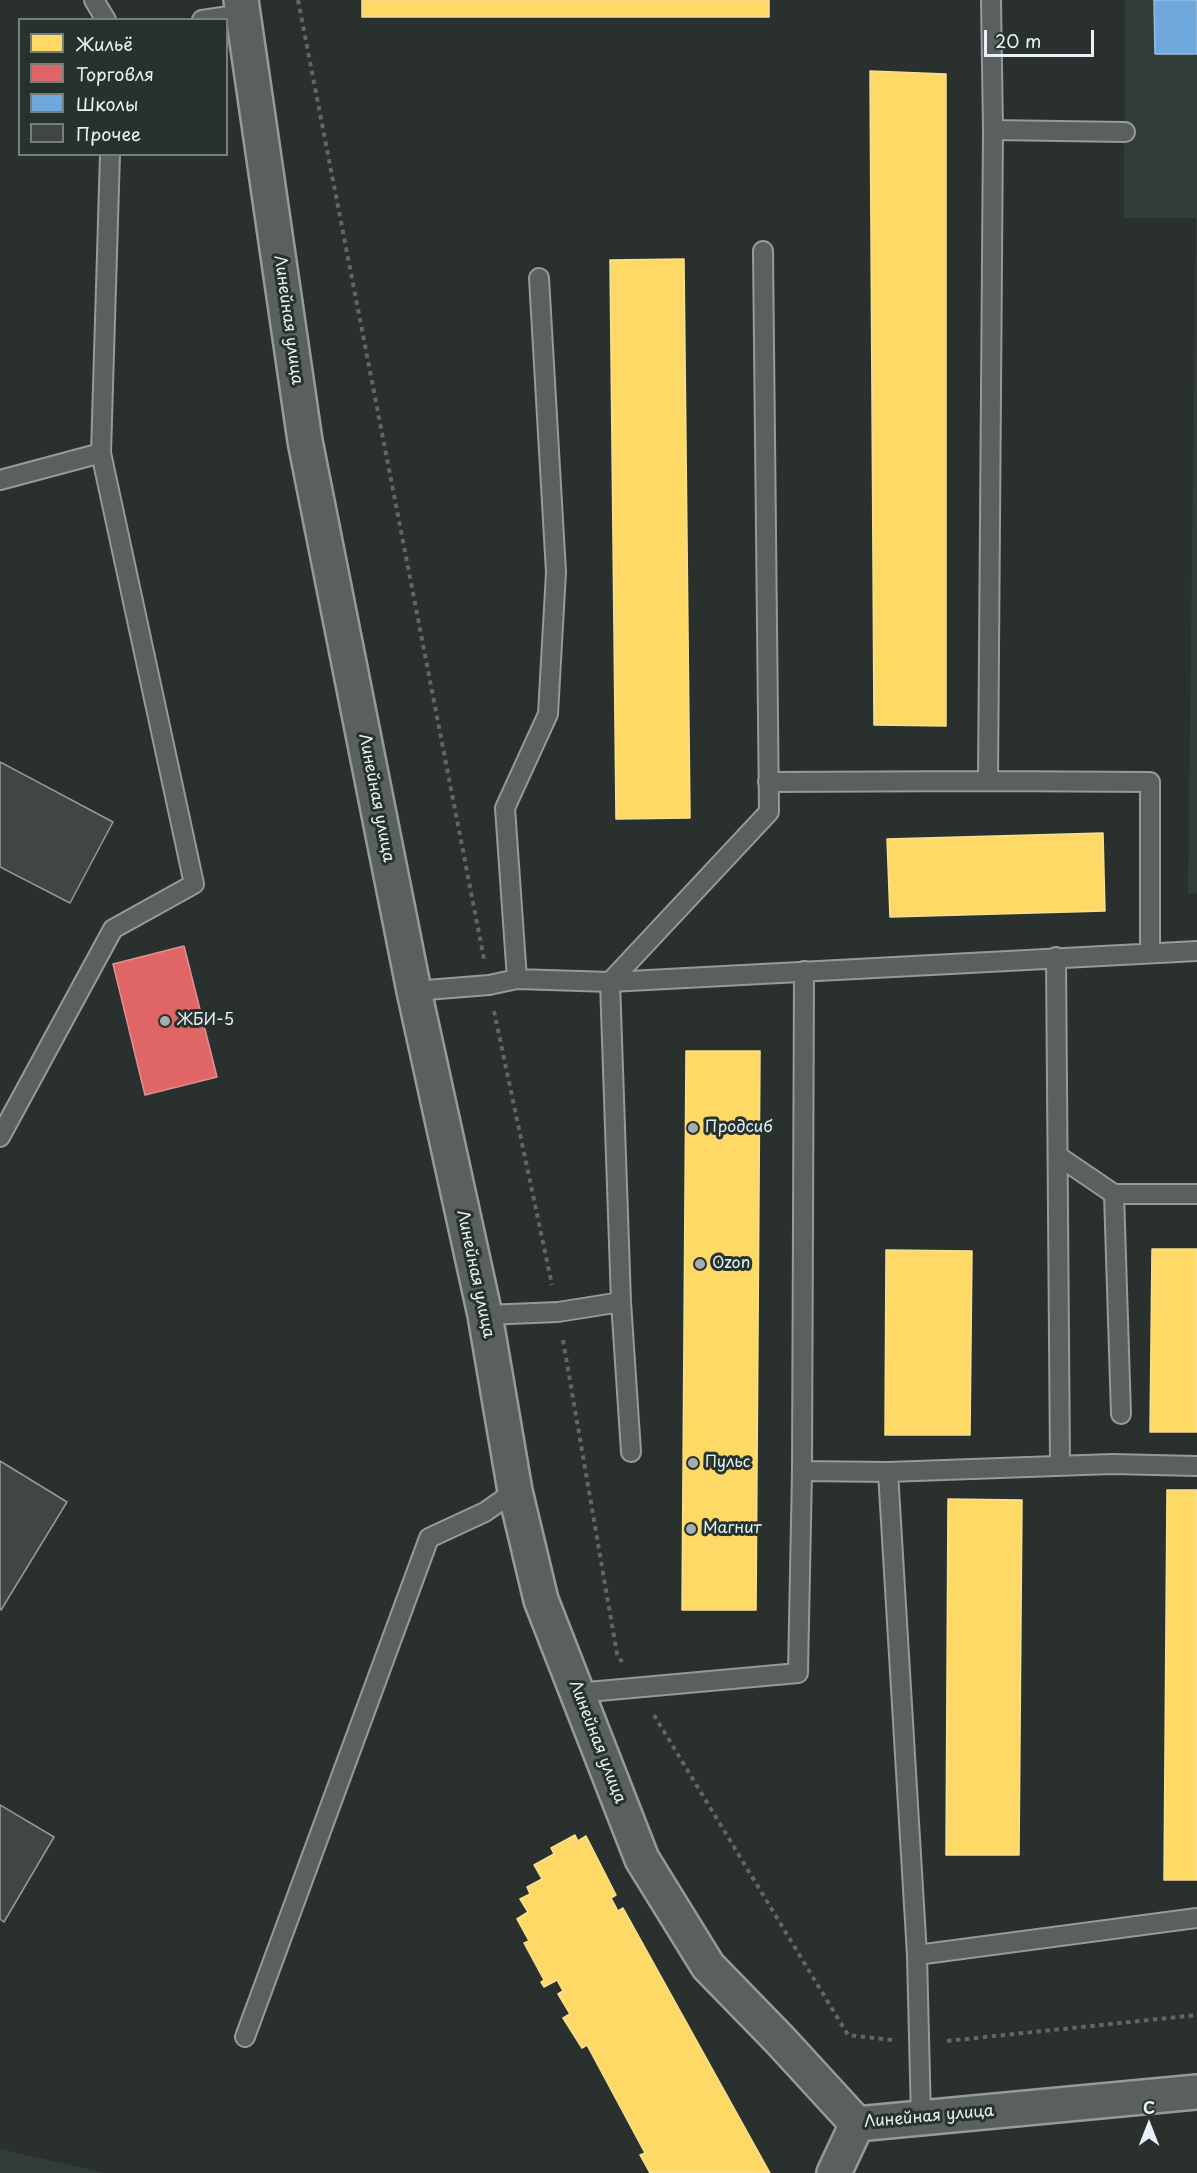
<!DOCTYPE html>
<meta charset="utf-8">
<style>
body{margin:0}
#map{position:relative;width:1197px;height:2173px;overflow:hidden;background:#29302d;font-family:"Playpen Sans",sans-serif}
canvas{display:block}
.legend{position:absolute;left:18px;top:18px;width:210px;height:138px;box-sizing:border-box;background:#26332d;border:2px solid #747f7e;margin:0;padding:8px 10px;list-style:none;font-size:18px;color:#e8f1f8}
.legend li{display:flex;align-items:center;gap:12px;height:30px}
.legend b{width:30px;border:2px solid #747f7e}
.north{position:absolute;left:1119px;top:2095px;width:60px;height:60px;-webkit-text-stroke:4px #26332d;paint-order:stroke;rotate:0deg;font-size:16px;font-weight:700;line-height:24px;text-align:center;color:#e8f1f8}
.north::after{content:'';display:block;margin:auto;width:21px;height:27px;background:#e8f1f8;clip-path:polygon(50% 0,100% 100%,50% 72%,0 100%)}
.scale{position:absolute;left:984px;top:30px;width:110px;height:27px;box-sizing:border-box;border:3px solid #e8f1f8;border-top:0;padding-left:8px;font-size:18px;line-height:21px;white-space:nowrap;color:#e8f1f8;-webkit-text-stroke:4px #26332d;paint-order:stroke}
</style>
<div id="map">
<canvas width="1197" height="2173"></canvas>
<ul class="legend">
<li><b style="height:16px;background:#ffd966"></b>Жильё</li>
<li><b style="height:16px;background:#e06666"></b>Торговля</li>
<li><b style="height:16px;background:#6fa8dc"></b>Школы</li>
<li><b style="height:16px;background:#414644"></b>Прочее</li>
</ul>
<div class="north">С</div>
<div class="scale">20 m</div>
</div>
<script>
const ctx = document.querySelector('canvas').getContext('2d');
ctx.lineJoin = 'round';
function paint(path, color) { ctx.fillStyle = color; ctx.fill(path, 'evenodd'); }
const poly = rows => new Path2D(rows.map(r => 'M' + r).join(''));
function stroke(path, color, width, dash) { ctx.strokeStyle = color; ctx.lineWidth = width; ctx.lineCap = dash ? 'butt' : 'round'; ctx.setLineDash(dash || []); ctx.stroke(path); }
function drawText(font, color, halo, rows, align = 'center') {
  ctx.font = font + ' "Playpen Sans",sans-serif'; ctx.lineWidth = 6; ctx.setLineDash([]); ctx.textBaseline = 'middle'; ctx.strokeStyle = halo; ctx.fillStyle = color; for (const [text, x, y, turn = 0] of rows) {
    ctx.save(); ctx.translate(x, y); ctx.rotate((+turn || 0) * Math.PI / 180); ctx.textAlign = isNaN(turn) ? turn : align; if (halo) ctx.strokeText(text, 0, 0); ctx.fillText(text, 0, 0); ctx.restore();
  }
}
const built = poly([
 [1125,0,1197,0,1197,893,1188,894,1196,218,1124,218],
 [0,2149,105,2173,0,2173]
]);
const homes = poly([
 [362,0,769,0,769,17,362,17,362,0],
 [870,71,946,74,946,726,874,725,870,71],
 [684,259,690,818,616,819,610,260,684,259],
 [1103,833,1105,911,890,917,887,839,1103,833],
 [686,1051,760,1051,756,1610,682,1610,686,1051],
 [1152,1249,1197,1249,1197,1432,1150,1432,1152,1249],
 [886,1250,972,1251,970,1435,885,1435,886,1250],
 [1167,1490,1197,1490,1197,1880,1164,1880,1167,1490],
 [948,1499,1022,1500,1019,1855,946,1855,948,1499],
 [575,1835,578,1841,586,1836,616,1895,611,1898,618,1911,623,1908,770,2173,650,2173,640,2155,645,2153,587,2045,582,2048,563,2018,570,2014,558,1994,563,1991,557,1980,544,1987,541,1982,544,1980,524,1943,529,1941,517,1919,528,1912,520,1899,530,1894,527,1887,542,1879,534,1865,554,1854,551,1848,575,1835]
]);
const shops = poly([
 [184,946,217,1077,145,1095,113,964,184,946]
]);
const schools = poly([
 [1154,0,1197,0,1197,54,1155,54,1154,0]
]);
const building = poly([
 [0,762,113,822,70,903,0,867,0,762],
 [0,1461,67,1502,1,1610,0,1609,0,1461],
 [0,1805,54,1837,4,1922,0,1919,0,1805]
]);
const path = poly([
 [298,0,484,959],
 [494,1011,552,1285],
 [563,1340,617,1654,622,1662],
 [654,1715,848,2035,892,2040],
 [947,2041,1197,2015]
]);
const lane = poly([
 [94,0,106,20],
 [202,20,243,14],
 [993,130,1125,132],
 [0,480,101,453,110,154],
 [988,781,1150,782,1150,953],
 [768,782,988,781,993,130,991,0],
 [1056,957,1060,1466],
 [517,979,505,808,548,714,556,572,539,278],
 [414,991,489,985,517,979,610,982,1197,951],
 [0,1137,113,929,194,884,101,453],
 [1058,1156,1114,1194,1197,1194],
 [1114,1194,1121,1414],
 [485,1315,558,1312,621,1302],
 [631,1452,621,1302,610,982,769,812,763,251],
 [802,1471,888,1472,1112,1464,1197,1466],
 [888,1472,917,1955,921,2118],
 [577,1693,798,1673,802,1471,804,971],
 [917,1955,1197,1918],
 [245,2037,429,1538,485,1512,515,1491]
]);
const secondary = poly([
 [241,0,305,441,414,991,485,1315,515,1491,541,1600,642,1859,708,1966,780,2040,857,2124,1197,2092],
 [834,2173,857,2124]
]);
const markers = [
 [165,1021,6,"#a5adb1"],
 [693,1128,6,"#a5adb1"],
 [700,1264,6,"#a5adb1"],
 [693,1463,6,"#a5adb1"],
 [691,1529,6,"#a5adb1"]
];
const streetNames = [
 ["Линейная улица",288,320,82],
 ["Линейная улица",376,798,79],
 ["Линейная улица",475,1274,78],
 ["Линейная улица",597,1742,69],
 ["Линейная улица",929,2117,-5]
];
const poiNames = [
 ["ЖБИ-5",177,1021],
 ["Продсиб",705,1128],
 ["Ozon",712,1264],
 ["Пульс",705,1463],
 ["Магнит",703,1529]
];
paint(built, '#323d38');
paint(homes, '#ffd966');
stroke(homes, '#f8e092', 1.5);
paint(shops, '#e06666');
stroke(shops, '#e29092', 1.5);
paint(schools, '#6fa8dc');
stroke(schools, '#93bee4', 1.5);
paint(building, '#414644');
stroke(building, '#959a9a', 1.5);
stroke(lane, '#959a9a', 22);
stroke(secondary, '#959a9a', 38);
stroke(path, '#626665', 4, [4.5, 4.5]);
stroke(lane, '#5a6060', 18);
stroke(secondary, '#5a6060', 33);
for (const [x, y, r, color] of markers) { const dot = new Path2D(); dot.arc(x, y, r, 0, 2 * Math.PI); ctx.fillStyle = color; ctx.fill(dot); stroke(dot, '#26332d', 2); }
drawText('16px', '#e8f1f8', '#26332d', streetNames);
drawText('16px', '#e8f1f8', '#26332d', poiNames, 'left');
</script>
